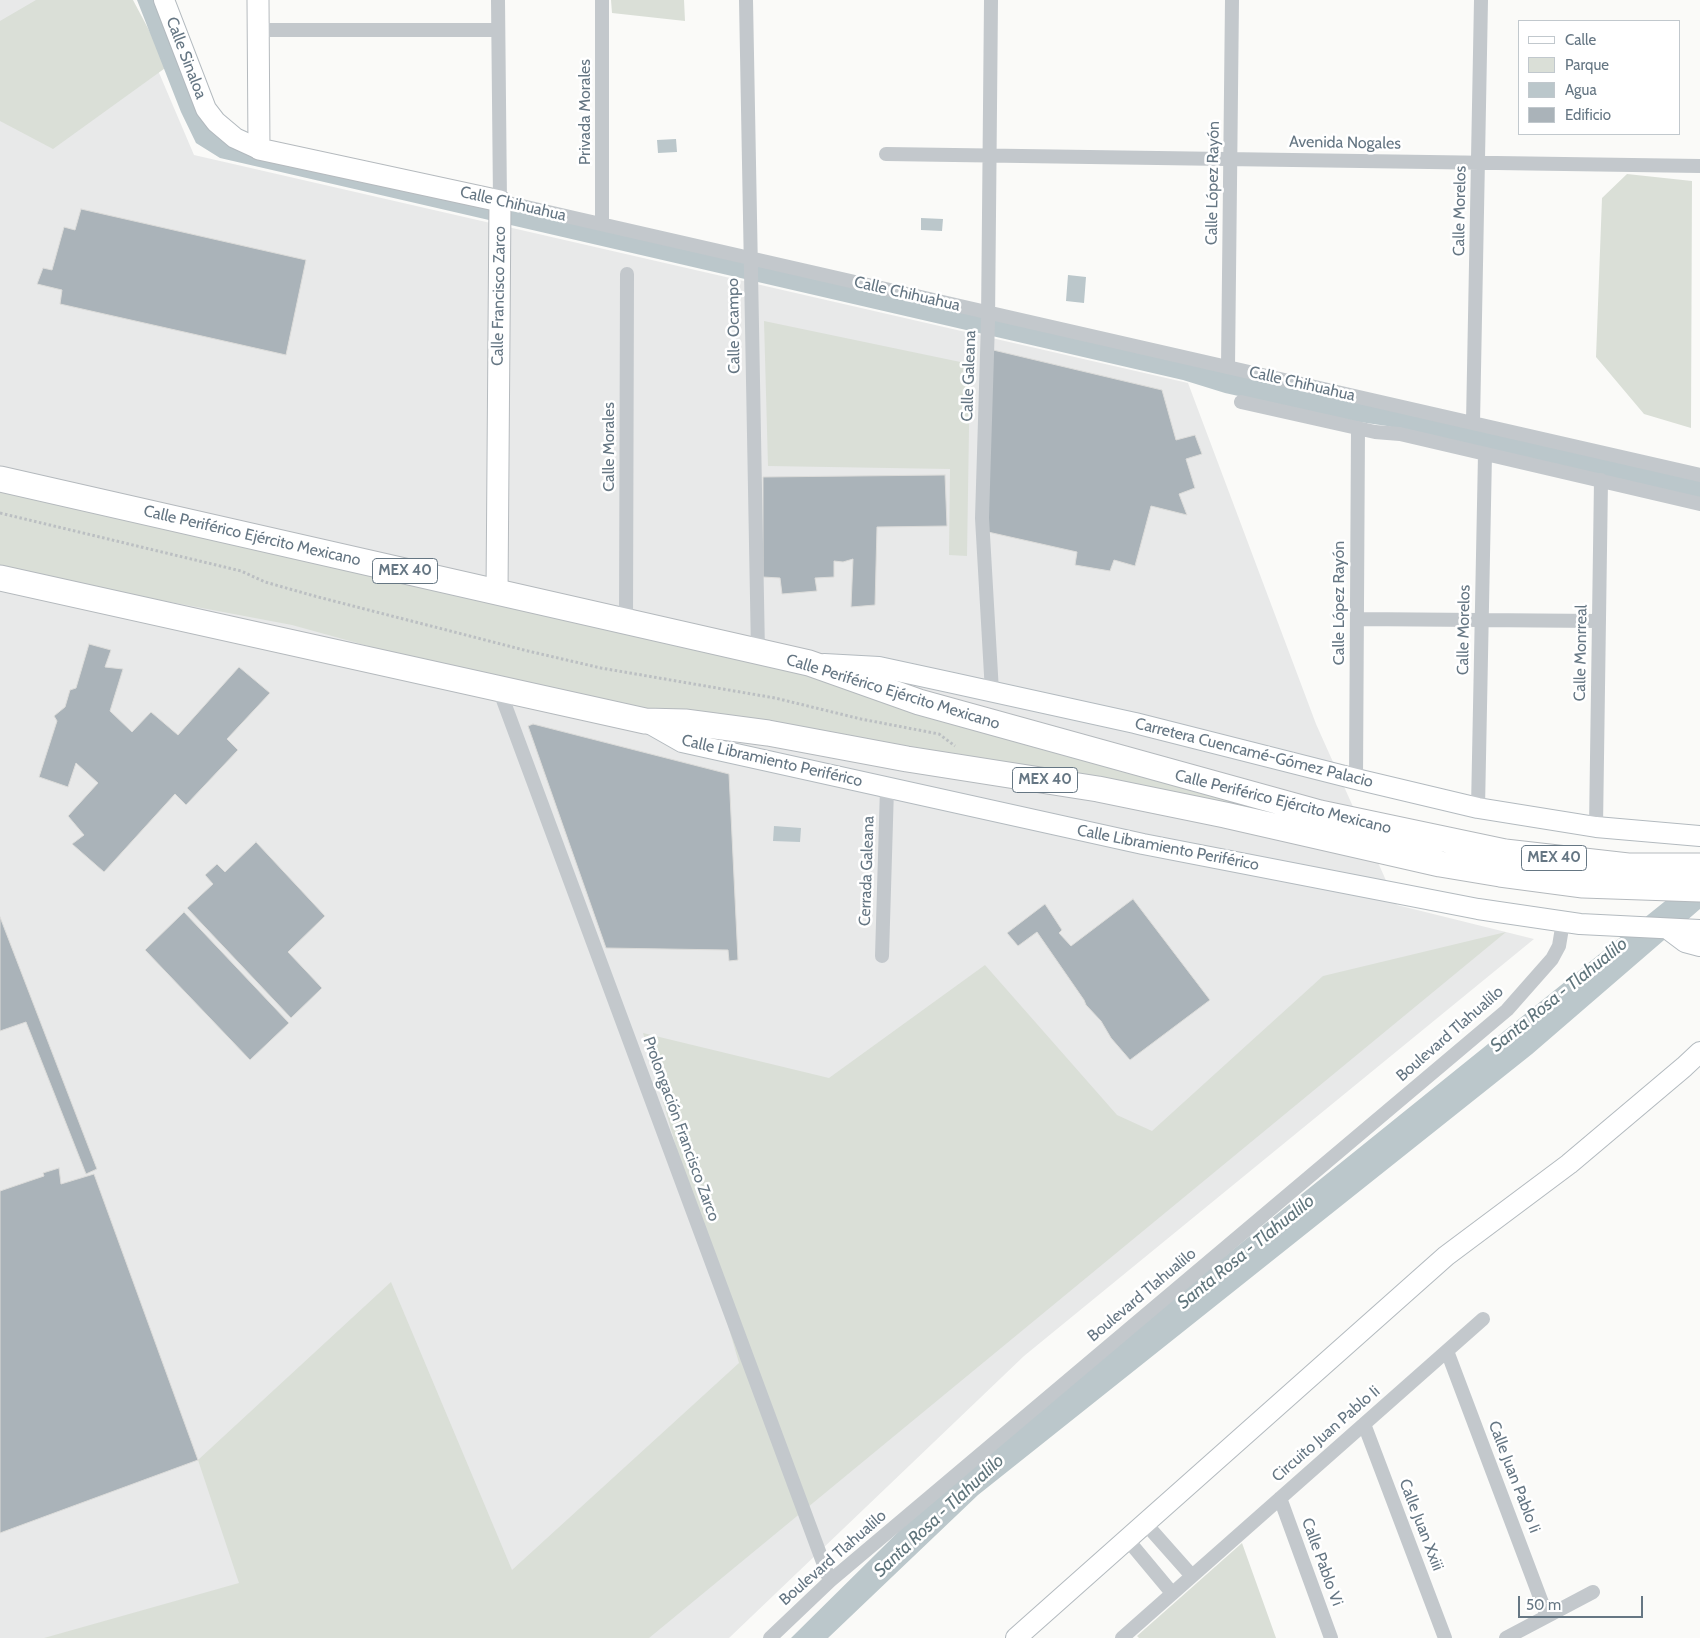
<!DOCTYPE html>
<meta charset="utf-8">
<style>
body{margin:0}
#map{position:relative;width:1700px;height:1638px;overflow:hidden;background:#fafaf8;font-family:Cabin,sans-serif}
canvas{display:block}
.legend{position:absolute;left:1518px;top:20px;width:162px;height:115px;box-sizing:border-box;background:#fff;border:1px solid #c1c8cd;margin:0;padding:6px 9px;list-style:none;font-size:15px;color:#657683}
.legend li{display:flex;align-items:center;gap:10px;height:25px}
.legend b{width:25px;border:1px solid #c1c8cd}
.scale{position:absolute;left:1518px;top:1596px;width:125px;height:22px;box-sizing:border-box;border:2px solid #657683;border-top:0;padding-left:6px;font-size:15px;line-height:18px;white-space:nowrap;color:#657683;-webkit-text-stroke:4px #fff;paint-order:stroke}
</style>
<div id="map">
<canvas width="1700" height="1638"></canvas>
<ul class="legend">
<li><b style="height:6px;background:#fff"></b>Calle</li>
<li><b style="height:14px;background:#dadfd7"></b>Parque</li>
<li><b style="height:14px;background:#bbc7cb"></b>Agua</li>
<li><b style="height:14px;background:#aab3b9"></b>Edificio</li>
</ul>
<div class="scale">50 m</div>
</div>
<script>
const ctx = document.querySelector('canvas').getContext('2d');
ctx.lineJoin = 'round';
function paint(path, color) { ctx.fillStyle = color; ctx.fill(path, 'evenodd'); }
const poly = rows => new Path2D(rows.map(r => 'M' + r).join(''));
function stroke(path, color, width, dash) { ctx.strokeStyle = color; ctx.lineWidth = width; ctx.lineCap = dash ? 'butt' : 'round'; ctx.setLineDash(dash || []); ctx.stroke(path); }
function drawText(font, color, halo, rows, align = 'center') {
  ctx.font = font + ' Cabin,sans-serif'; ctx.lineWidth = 5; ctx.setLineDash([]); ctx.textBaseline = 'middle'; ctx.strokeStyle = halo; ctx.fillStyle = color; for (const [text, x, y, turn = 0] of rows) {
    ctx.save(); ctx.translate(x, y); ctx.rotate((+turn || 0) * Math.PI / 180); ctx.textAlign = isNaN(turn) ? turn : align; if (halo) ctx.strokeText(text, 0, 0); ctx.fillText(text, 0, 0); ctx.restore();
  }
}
const built = poly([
 [0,0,128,0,194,155,1188,383,1316,724,1397,905,1534,939,1024,1356,729,1638,0,1638]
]);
const green = poly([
 [36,0,133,0,168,66,53,149,0,121,0,21],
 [611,0,684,0,685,21,612,13],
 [1627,174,1692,181,1691,428,1644,414,1596,357,1602,198],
 [764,321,970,364,967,556,949,555,950,469,768,466],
 [0,474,807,667,1261,801,1242,809,691,718,426,662,292,625,0,570],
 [1506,932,649,1638,44,1638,239,1583,198,1460,391,1282,512,1570,739,1363,643,1033,829,1078,985,965,1117,1115,1152,1131,1323,976],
 [1242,1543,1276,1638,1139,1638,1137,1636]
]);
const water = poly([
 [137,0,158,0,217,130,482,202,1700,480,1700,501,1387,426,1346,420,1225,393,1183,380,220,158,196,143,181,112],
 [676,139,677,152,658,153,657,140],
 [921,218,943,219,942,231,921,230],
 [1068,275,1086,277,1084,303,1066,301],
 [774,826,801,828,800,842,773,841],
 [1700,873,1700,909,1532,1054,978,1495,828,1638,791,1638,966,1465]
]);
const building = poly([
 [81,209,306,260,286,355,60,304,62,290,37,284,43,268,52,270,64,227,75,230,81,209],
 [989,349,1162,390,1176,440,1195,435,1202,454,1186,459,1195,488,1179,494,1187,515,1151,506,1135,566,1114,560,1110,571,1075,565,1077,552,988,532,989,349],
 [945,475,947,526,877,527,875,605,851,607,853,559,843,562,834,561,834,577,815,578,817,591,782,594,780,578,763,577,763,477,945,475],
 [89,644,111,650,105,667,123,669,110,711,132,732,151,712,178,735,239,667,270,693,227,739,238,750,186,805,175,794,104,872,72,844,84,835,68,816,98,783,76,763,68,787,39,777,57,721,54,716,65,707,70,690,76,688,89,644],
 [533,724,729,774,738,960,729,961,728,950,606,948,528,726,533,724],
 [256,842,325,916,288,952,322,988,291,1018,187,908,213,884,205,875,217,864,225,872,256,842],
 [1133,899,1210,1000,1130,1060,1111,1038,1101,1021,1086,1005,1084,1000,1037,932,1018,946,1007,933,1045,904,1062,930,1059,933,1071,946,1133,899],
 [184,912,289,1023,250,1060,145,950,184,912],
 [0,917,97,1169,86,1174,26,1022,0,1031,0,917],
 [59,1168,61,1184,94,1174,198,1460,0,1533,0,1191,44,1176,43,1173,59,1168]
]);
const path = poly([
 [0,513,241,571,265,582,318,597,528,651,601,668,775,698,861,719,939,734,955,746]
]);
const street = poly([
 [498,0,500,201,1700,475],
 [746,0,758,652],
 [991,0,988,322,982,518,992,692],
 [258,30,498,30],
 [886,154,1700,166],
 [602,224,602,0],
 [1228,367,1232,0],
 [1241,402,1375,432,1400,434,1700,504],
 [1473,423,1481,0],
 [1357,619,1599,621],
 [626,620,627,274],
 [499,689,830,1581],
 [1356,779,1358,428],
 [1478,808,1485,454],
 [1596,827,1601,480],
 [882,956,887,788],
 [1447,1351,1547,1616],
 [1364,1424,1445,1638],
 [1280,1498,1331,1638],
 [1145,1523,1192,1576],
 [1127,1539,1172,1593],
 [770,1638,830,1581,1507,1010,1552,959,1559,946,1563,922],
 [1122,1638,1483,1319],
 [1506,1638,1593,1592]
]);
const secondary = poly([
 [164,0,206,109,216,122,235,138,259,149],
 [824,664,879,667,953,683,1135,723,1356,779,1478,808,1596,827,1700,836],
 [645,721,682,742,1143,844,1478,909,1580,924,1700,930],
 [1669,930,1685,942,1700,946],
 [1016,1638,1446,1256,1569,1164,1684,1067,1700,1052]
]);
const primary = poly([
 [258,0,259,149,500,201,497,592]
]);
const highway = poly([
 [0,479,809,663,919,702,1320,813,1505,852,1628,866,1700,866],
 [0,578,645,721,685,722,768,733,907,759,1098,789,1225,815,1440,864,1500,874,1583,885,1700,889]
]);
const shields = [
 [405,571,65],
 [1045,780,65],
 [1554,858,65]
];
const shieldNames = [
 ["MEX 40",405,571],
 ["MEX 40",1045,780],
 ["MEX 40",1554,858]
];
const streetNames = [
 ["Calle Sinaloa",186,58,69],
 ["Privada Morales",585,112,-90],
 ["Avenida Nogales",1345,143,1],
 ["Calle López Rayón",1213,183,-89],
 ["Calle Chihuahua",513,204,13],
 ["Calle Morelos",1460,211,-89],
 ["Calle Chihuahua",907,294,13],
 ["Calle Francisco Zarco",499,296,-89],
 ["Calle Ocampo",734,326,-91],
 ["Calle Galeana",969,376,-88],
 ["Calle Chihuahua",1302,384,13],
 ["Calle Morales",609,447,-90],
 ["Calle Periférico Ejército Mexicano",252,536,13],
 ["Calle López Rayón",1339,603,-90],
 ["Calle Morelos",1464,630,-89],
 ["Calle Monrreal",1581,653,-89],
 ["Calle Periférico Ejército Mexicano",893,692,17],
 ["Carretera Cuencamé-Gómez Palacio",1254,753,14],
 ["Calle Libramiento Periférico",772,761,13],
 ["Calle Periférico Ejército Mexicano",1283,802,14],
 ["Calle Libramiento Periférico",1168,848,11],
 ["Cerrada Galeana",867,871,-88],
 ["Boulevard Tlahualilo",1450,1034,-41],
 ["Prolongación Francisco Zarco",681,1129,70],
 ["Boulevard Tlahualilo",1142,1295,-40],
 ["Circuito Juan Pablo Ii",1326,1434,-41],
 ["Calle Juan Pablo Ii",1514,1477,69],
 ["Calle Juan Xxiii",1421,1525,69],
 ["Boulevard Tlahualilo",833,1558,-41],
 ["Calle Pablo Vi",1322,1562,70]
];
const waterNames = [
 ["Santa Rosa - Tlahualilo",1559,995,-39],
 ["Santa Rosa - Tlahualilo",1246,1252,-39],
 ["Santa Rosa - Tlahualilo",939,1516,-43]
];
paint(built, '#e8e9e9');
paint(green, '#dadfd7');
paint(water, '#bbc7cb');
paint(building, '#aab3b9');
stroke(building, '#dcdcda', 1);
stroke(secondary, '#b3babf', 22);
stroke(primary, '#b5babe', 23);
stroke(highway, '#b4b9bd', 27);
stroke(path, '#bbbfc2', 3, [2.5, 2.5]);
stroke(street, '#c3c8cc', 14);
stroke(secondary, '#fff', 20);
stroke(primary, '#fff', 21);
stroke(highway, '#fff', 25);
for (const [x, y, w] of shields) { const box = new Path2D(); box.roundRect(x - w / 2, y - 12.5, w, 25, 4); ctx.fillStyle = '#fff'; ctx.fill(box); stroke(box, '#657683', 1); }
drawText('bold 15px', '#657683', null, shieldNames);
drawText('16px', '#657683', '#fff', streetNames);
drawText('italic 18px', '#60757c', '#fff', waterNames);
</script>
